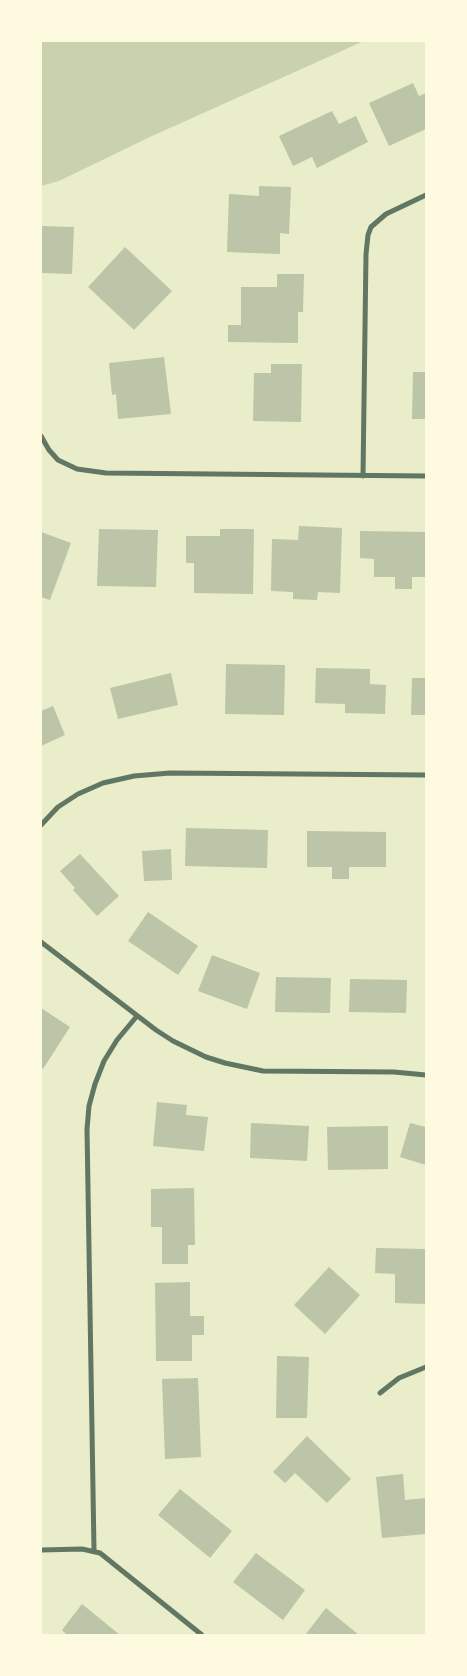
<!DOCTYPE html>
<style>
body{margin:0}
#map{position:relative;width:467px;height:1676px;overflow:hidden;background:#e9edc9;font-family:"Work Sans",sans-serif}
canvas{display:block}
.frame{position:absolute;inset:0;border:42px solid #fefae0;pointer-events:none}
</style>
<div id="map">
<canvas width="467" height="1676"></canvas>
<div class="frame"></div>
</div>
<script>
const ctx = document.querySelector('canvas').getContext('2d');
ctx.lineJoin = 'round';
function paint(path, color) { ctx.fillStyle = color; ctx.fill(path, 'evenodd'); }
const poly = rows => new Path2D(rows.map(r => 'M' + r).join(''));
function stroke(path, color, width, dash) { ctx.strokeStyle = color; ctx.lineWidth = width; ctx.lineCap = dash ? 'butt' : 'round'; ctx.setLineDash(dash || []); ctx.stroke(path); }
const green = poly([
 [41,41,364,41,152,136,59,181,41,186]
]);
const building = poly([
 [413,83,419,96,426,93,426,129,389,146,369,103],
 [332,111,339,124,356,116,368,142,317,168,312,157,293,166,279,136],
 [259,186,291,187,289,234,280,233,280,254,227,252,229,194,259,196],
 [41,226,74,227,72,274,41,273],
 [125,247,172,291,134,330,88,287],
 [277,274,304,274,303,312,298,312,298,343,228,342,228,325,241,325,241,287,277,287],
 [164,357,171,414,118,419,116,394,112,395,109,363],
 [271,364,302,364,301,422,253,421,254,373,271,373],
 [413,372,426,372,426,419,412,419],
 [299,526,342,528,340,593,318,592,317,600,293,599,293,592,271,591,272,539,298,540],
 [99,529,158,530,156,587,97,586],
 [220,529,254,529,253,594,194,593,194,563,186,563,186,536,220,536],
 [360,531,426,532,426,577,412,577,412,589,395,589,395,577,374,577,374,559,360,558],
 [41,532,71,543,50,600,41,597],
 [226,664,285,665,284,715,225,714],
 [316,668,370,669,370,684,386,685,385,714,345,713,345,704,315,703],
 [171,673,178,705,118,719,110,688],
 [412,678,426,678,426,715,411,715],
 [53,706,65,735,41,746,41,711],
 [186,828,268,830,267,868,185,866],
 [307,831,386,832,386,867,349,867,349,879,332,879,332,867,307,867],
 [171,849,172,880,144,881,142,851],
 [80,854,119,896,97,916,73,890,75,888,60,871],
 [148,912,198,946,178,975,128,941],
 [212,955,260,973,247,1009,198,991],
 [276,977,331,978,330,1013,275,1012],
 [350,979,407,980,406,1013,349,1012],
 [41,1008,70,1027,43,1069,41,1067],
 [157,1102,187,1105,186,1115,208,1117,204,1151,153,1146],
 [251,1123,309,1126,307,1161,250,1158],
 [410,1123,426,1127,426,1165,400,1157],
 [388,1126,388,1169,328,1170,327,1127],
 [194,1188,195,1245,188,1245,188,1264,162,1264,162,1227,151,1227,151,1189],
 [376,1248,426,1249,426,1304,395,1303,395,1274,375,1273],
 [329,1267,360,1295,325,1334,294,1305],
 [190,1282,190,1316,204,1316,204,1335,192,1335,192,1361,156,1361,155,1283],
 [277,1356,309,1357,307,1418,276,1418],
 [198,1378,201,1457,165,1459,162,1379],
 [307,1436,351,1479,327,1503,295,1473,285,1483,273,1472],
 [403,1474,405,1500,426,1498,426,1534,382,1538,376,1477],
 [180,1489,232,1531,210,1558,158,1515],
 [256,1553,305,1590,283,1620,233,1582],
 [82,1604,120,1635,67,1635,62,1630],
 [326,1608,359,1635,305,1635]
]);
const minor = poly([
 [41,436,49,450,58,460,77,469,106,473,426,476],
 [363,476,366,254,368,235,371,227,386,214,426,195],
 [41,825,58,807,78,794,103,783,134,776,170,773,426,775],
 [41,942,156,1030,173,1041,206,1057,225,1063,263,1071,394,1072,426,1075],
 [380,1393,399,1378,426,1367],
 [41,1550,82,1549,100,1553,202,1635],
 [94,1550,87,1129,89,1106,95,1084,104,1061,117,1040,137,1016]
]);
paint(green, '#cad2ad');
paint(building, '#bcc5a7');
stroke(minor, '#617663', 5);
</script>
